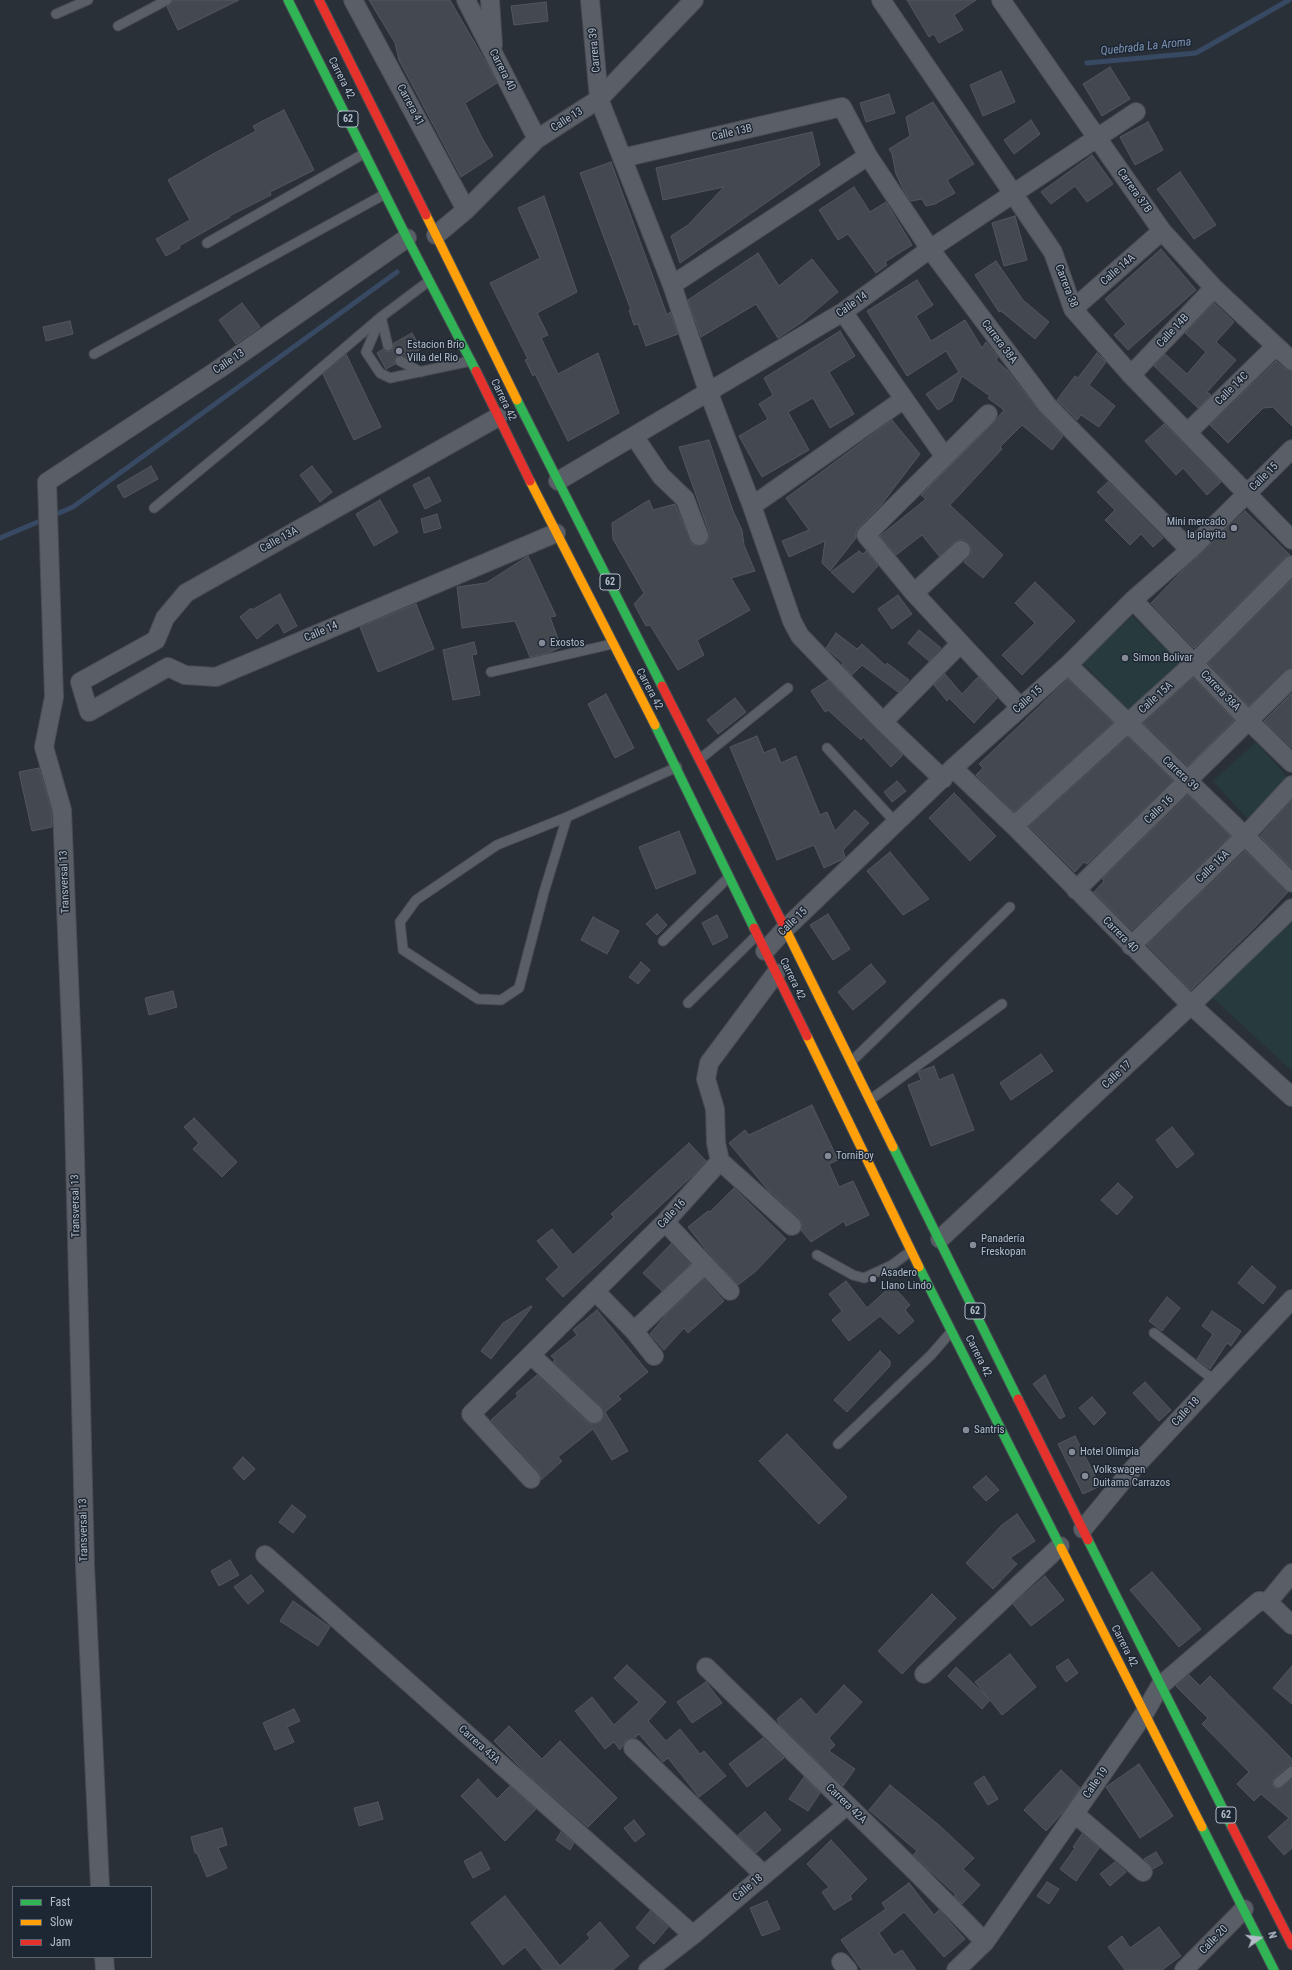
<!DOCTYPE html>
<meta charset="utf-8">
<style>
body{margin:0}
#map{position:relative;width:1292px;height:1970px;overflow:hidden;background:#2a3038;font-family:"Roboto Condensed",sans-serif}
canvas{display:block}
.legend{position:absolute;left:12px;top:1886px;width:140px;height:72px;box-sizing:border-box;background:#1d2633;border:1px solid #59626f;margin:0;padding:5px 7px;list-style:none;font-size:12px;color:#b4bcc9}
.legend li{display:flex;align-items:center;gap:8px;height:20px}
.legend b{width:20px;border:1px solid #59626f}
.north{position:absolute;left:1240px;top:1918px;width:40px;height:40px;-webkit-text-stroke:3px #1d2633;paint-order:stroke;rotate:76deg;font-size:11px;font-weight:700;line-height:16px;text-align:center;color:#b4bcc9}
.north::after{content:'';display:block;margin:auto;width:14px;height:18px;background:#b4bcc9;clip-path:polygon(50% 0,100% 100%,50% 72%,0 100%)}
</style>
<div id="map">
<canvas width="1292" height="1970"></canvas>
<ul class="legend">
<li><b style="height:5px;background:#30b455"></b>Fast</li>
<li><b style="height:5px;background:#ff9f0a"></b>Slow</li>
<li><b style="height:5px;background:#e5322d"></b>Jam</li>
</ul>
<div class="north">N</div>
</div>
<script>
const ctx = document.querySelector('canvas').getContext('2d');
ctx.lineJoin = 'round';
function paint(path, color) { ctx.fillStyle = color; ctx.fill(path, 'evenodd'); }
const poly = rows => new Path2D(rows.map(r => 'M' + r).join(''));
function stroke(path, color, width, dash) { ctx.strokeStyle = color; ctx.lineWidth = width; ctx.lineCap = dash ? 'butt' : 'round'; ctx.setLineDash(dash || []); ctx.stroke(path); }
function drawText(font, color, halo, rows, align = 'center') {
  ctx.font = font + ' "Roboto Condensed",sans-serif'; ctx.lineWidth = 3; ctx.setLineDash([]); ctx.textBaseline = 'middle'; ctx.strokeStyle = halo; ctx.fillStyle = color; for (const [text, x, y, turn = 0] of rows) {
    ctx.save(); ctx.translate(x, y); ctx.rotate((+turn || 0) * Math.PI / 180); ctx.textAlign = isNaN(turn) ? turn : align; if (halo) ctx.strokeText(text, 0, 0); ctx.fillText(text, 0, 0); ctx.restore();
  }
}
const green = poly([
 [1132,616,1182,665,1131,714,1083,663],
 [1256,742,1290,780,1247,818,1213,781],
 [1292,917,1292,1071,1210,995]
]);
const stream = poly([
 [1087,63,1196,53,1289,0],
 [52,516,73,507,397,272],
 [0,538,45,519]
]);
const building = poly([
 [173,0,239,0,178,30,167,7,173,0],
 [369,0,450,0,488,66,497,83,465,103,482,138,493,156,461,177,399,60,395,43,369,0],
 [907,0,976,0,954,15,963,30,939,43,934,34,929,37,907,0],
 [546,2,548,21,514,25,511,6,546,2],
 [1110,67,1130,99,1102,116,1083,84,1110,67],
 [1001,71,1015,102,983,116,970,85,1001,71],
 [889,94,895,113,866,122,860,103,889,94],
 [933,102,974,164,947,180,955,193,935,204,926,206,922,199,911,201,904,191,896,174,892,154,889,149,910,136,906,117,933,102],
 [284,110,314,170,270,192,271,195,229,216,230,217,179,246,180,248,166,256,156,239,190,220,168,180,213,154,256,131,253,126,284,110],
 [1031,120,1040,134,1014,154,1004,140,1031,120],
 [1148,122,1163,150,1135,165,1120,137,1148,122],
 [812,132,820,165,680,263,671,236,688,225,724,187,663,200,656,168,812,132],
 [1092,155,1113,184,1087,202,1075,186,1051,204,1041,192,1092,155],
 [611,162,667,315,670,312,678,334,646,346,638,324,634,325,629,310,631,310,580,173,611,162],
 [1180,172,1216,225,1194,239,1157,189,1180,172],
 [854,187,870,212,886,202,912,245,885,262,887,265,876,273,848,234,838,240,819,210,854,187],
 [544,196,577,292,537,313,548,335,541,338,558,374,598,353,619,413,568,441,535,374,533,376,525,360,528,359,490,283,540,258,518,208,544,196],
 [1015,216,1027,260,1004,266,992,223,1015,216],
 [1161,249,1196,290,1128,350,1114,335,1126,324,1105,299,1161,249],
 [758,253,779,286,812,259,838,292,802,322,778,338,756,304,701,337,688,300,758,253],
 [996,261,1023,300,1049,322,1035,339,1001,311,999,312,975,275,996,261],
 [917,280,933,305,916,316,931,341,965,320,982,348,986,342,998,357,996,360,1007,370,1039,411,1063,436,1052,450,1022,425,1000,447,1002,449,950,505,1003,555,983,578,964,562,971,554,971,548,969,543,965,540,959,540,954,542,939,556,922,535,896,555,880,536,926,499,921,495,995,421,1004,410,988,398,990,396,962,376,952,401,938,410,926,394,959,372,946,351,907,376,867,311,917,280],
 [242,303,260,327,236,344,219,320,242,303],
 [1214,303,1234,322,1216,342,1236,360,1207,392,1211,395,1198,408,1154,366,1165,354,1187,374,1206,352,1185,333,1214,303],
 [70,321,73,334,46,341,43,327,70,321],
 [840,331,855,356,829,372,854,414,830,428,813,398,788,412,809,450,762,477,739,436,768,419,759,404,773,395,764,378,840,331],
 [412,333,421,349,406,358,397,356,395,359,395,364,386,369,377,353,383,349,387,352,392,351,394,343,412,333],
 [1097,353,1106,362,1089,385,1115,406,1099,427,1081,415,1077,420,1057,400,1075,376,1078,378,1097,353],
 [346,354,381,427,354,440,323,374,346,354],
 [1276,361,1285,369,1292,371,1292,426,1273,407,1263,408,1228,443,1210,425,1276,361],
 [892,420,920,454,881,505,858,528,856,532,856,538,830,571,822,563,825,541,789,557,782,541,809,530,786,498,892,420],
 [1164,424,1221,482,1207,495,1183,468,1176,475,1145,441,1164,424],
 [709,440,733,511,742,530,744,545,755,571,731,578,750,610,697,640,704,655,678,670,650,625,646,626,634,604,644,593,613,539,612,523,649,500,653,510,675,504,692,544,698,546,707,543,709,538,709,532,679,447,709,440],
 [151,466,158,479,124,498,117,486,151,466],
 [312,466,332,492,320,502,300,475,312,466],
 [429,477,441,501,425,509,413,485,429,477],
 [1108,482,1163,538,1153,547,1141,534,1130,545,1105,520,1115,510,1097,492,1108,482],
 [380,500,398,532,374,546,356,514,380,500],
 [1245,511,1290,555,1285,558,1194,648,1151,603,1179,574,1245,511],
 [437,514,441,528,424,533,421,519,437,514],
 [859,551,863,554,866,551,878,566,853,593,831,572,859,551],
 [528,556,556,616,550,617,561,647,548,653,530,657,515,621,462,628,457,587,486,583,528,556],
 [1292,580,1292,668,1285,671,1249,706,1208,663,1292,580],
 [1035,582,1075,621,1022,675,1002,655,1035,623,1015,603,1035,582],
 [280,594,297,626,284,633,278,622,257,639,240,617,251,608,252,610,280,594],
 [898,595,912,614,892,629,878,609,898,595],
 [416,604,434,649,378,672,360,627,416,604],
 [919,630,941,648,929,661,908,643,919,630],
 [836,633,857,649,862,644,886,666,887,663,909,680,898,692,862,665,852,675,842,665,843,663,826,648,836,633],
 [474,642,477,654,472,655,480,695,453,700,443,650,474,642],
 [945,674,962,694,978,677,997,698,974,723,949,698,947,701,934,685,945,674],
 [1193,678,1234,720,1188,766,1143,723,1193,678],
 [1068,679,1113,723,1014,812,976,775,983,768,979,764,1068,679],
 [828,680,903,755,891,767,863,737,861,740,828,710,825,712,811,691,828,680],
 [1292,693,1292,748,1264,721,1292,693],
 [606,694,634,748,615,758,588,704,606,694],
 [735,698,746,712,718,734,707,720,735,698],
 [757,736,764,753,775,748,781,763,796,756,820,815,827,812,835,831,855,810,869,823,843,850,845,857,841,860,824,868,814,845,777,860,730,747,757,736],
 [1128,737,1173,781,1087,864,1084,862,1075,872,1029,826,1128,737],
 [39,768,52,812,52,827,32,831,19,772,39,768],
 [897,781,906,791,892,802,884,792,897,781],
 [954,793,996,836,970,861,929,818,954,793],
 [1188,795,1230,836,1132,930,1094,892,1104,881,1102,879,1188,795],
 [1292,800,1292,868,1260,836,1292,800],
 [679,831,696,873,656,889,639,847,679,831],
 [1245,851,1288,892,1257,925,1191,990,1147,945,1245,851],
 [890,852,929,899,903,915,867,871,890,852],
 [657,914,667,925,657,935,646,924,657,914],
 [828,914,850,949,833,960,810,925,828,914],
 [717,915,728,937,713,945,702,923,717,915],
 [593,917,619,931,607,954,581,940,593,917],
 [641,962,650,970,638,984,629,977,641,962],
 [871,964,886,982,853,1010,838,992,871,964],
 [173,991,177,1007,149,1015,145,998,173,991],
 [1041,1054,1053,1071,1011,1100,1000,1083,1041,1054],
 [934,1066,939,1080,953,1074,974,1130,931,1146,908,1085,921,1080,918,1072,934,1066],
 [812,1105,838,1160,829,1164,839,1187,853,1181,869,1215,846,1226,844,1221,811,1242,801,1230,802,1223,799,1218,768,1190,729,1143,745,1130,749,1135,812,1105],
 [194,1118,237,1162,222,1177,193,1149,199,1143,184,1127,194,1118],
 [1172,1127,1194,1154,1177,1168,1156,1140,1172,1127],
 [689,1143,706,1161,691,1177,563,1297,546,1279,559,1267,537,1241,552,1229,573,1255,614,1217,611,1214,689,1143],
 [1118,1183,1133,1197,1117,1215,1101,1200,1118,1183],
 [734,1188,786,1239,756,1271,738,1285,706,1250,688,1227,708,1211,710,1212,734,1188],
 [671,1244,690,1264,662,1291,643,1273,671,1244],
 [1252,1266,1276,1287,1263,1304,1238,1283,1252,1266],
 [704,1279,724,1301,688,1333,684,1328,664,1350,650,1334,666,1315,704,1279],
 [846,1281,867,1308,892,1285,910,1305,905,1310,914,1321,899,1334,880,1316,849,1341,832,1320,842,1311,829,1294,846,1281],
 [1167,1297,1180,1308,1162,1331,1149,1321,1167,1297],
 [531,1306,532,1307,491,1359,481,1351,503,1323,531,1306],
 [597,1310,648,1372,618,1396,621,1399,605,1412,628,1451,612,1460,593,1429,558,1457,562,1461,541,1480,539,1472,491,1420,518,1396,516,1393,537,1375,587,1422,592,1424,601,1421,604,1416,601,1407,553,1362,555,1360,551,1356,577,1335,573,1330,597,1310],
 [1212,1311,1241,1331,1231,1346,1227,1343,1210,1369,1197,1359,1213,1334,1202,1326,1212,1311],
 [880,1351,890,1361,890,1366,847,1412,834,1400,880,1351],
 [1045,1375,1065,1416,1060,1419,1033,1384,1045,1375],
 [1145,1382,1171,1410,1159,1421,1133,1393,1145,1382],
 [1092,1397,1106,1413,1094,1425,1079,1408,1092,1397],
 [787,1434,847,1497,819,1524,759,1461,787,1434],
 [1075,1436,1100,1486,1083,1494,1058,1444,1075,1436],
 [243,1457,255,1469,244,1480,233,1468,243,1457],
 [986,1476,999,1490,986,1501,973,1487,986,1476],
 [292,1505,306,1516,293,1533,279,1522,292,1505],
 [1017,1514,1035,1541,1010,1558,1017,1564,993,1589,966,1563,1002,1525,1017,1514],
 [230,1560,239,1575,219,1586,211,1571,230,1560],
 [1152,1572,1201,1629,1179,1647,1130,1590,1152,1572],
 [251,1575,264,1591,248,1604,234,1587,251,1575],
 [1045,1576,1064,1600,1031,1626,1013,1604,1045,1576],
 [932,1594,956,1618,902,1674,878,1651,932,1594],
 [293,1601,330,1627,318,1646,280,1621,293,1601],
 [1010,1654,1036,1687,1002,1715,990,1700,982,1709,948,1676,956,1667,989,1699,975,1682,1010,1654],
 [1068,1659,1078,1673,1066,1682,1056,1667,1068,1659],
 [627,1665,666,1702,648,1721,666,1741,680,1729,700,1754,704,1751,726,1776,699,1797,668,1758,663,1762,639,1734,635,1738,626,1740,620,1750,614,1742,605,1749,575,1711,592,1697,614,1725,639,1702,614,1678,627,1665],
 [1292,1666,1292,1704,1273,1688,1292,1666],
 [1189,1675,1200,1686,1210,1676,1292,1759,1292,1765,1288,1766,1272,1781,1273,1787,1279,1789,1292,1779,1292,1848,1284,1855,1268,1837,1289,1818,1261,1794,1254,1801,1237,1784,1249,1772,1202,1724,1208,1718,1176,1686,1189,1675],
 [706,1682,722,1703,692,1723,677,1702,706,1682],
 [844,1685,862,1702,829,1738,835,1745,829,1751,855,1769,843,1786,780,1725,777,1719,801,1698,816,1715,844,1685],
 [294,1709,300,1721,287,1727,294,1742,275,1750,263,1723,294,1709],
 [509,1726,542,1759,560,1741,617,1798,588,1827,524,1771,494,1741,509,1726],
 [763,1738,784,1758,747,1787,729,1764,763,1738],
 [1139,1764,1173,1816,1140,1838,1106,1787,1139,1764],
 [1061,1770,1080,1788,1063,1812,1046,1831,1024,1810,1061,1770],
 [984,1776,998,1799,988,1805,974,1783,984,1776],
 [804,1777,820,1793,808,1811,789,1799,804,1777],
 [478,1779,497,1799,510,1786,536,1809,505,1841,461,1796,478,1779],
 [890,1785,940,1826,974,1858,963,1869,980,1885,962,1904,954,1896,956,1895,913,1855,917,1851,869,1810,890,1785],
 [378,1802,383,1819,359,1826,354,1808,378,1802],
 [765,1812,781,1830,756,1853,738,1835,765,1812],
 [634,1820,645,1834,635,1842,624,1828,634,1820],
 [222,1828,227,1845,218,1848,227,1868,207,1877,197,1853,195,1853,191,1837,222,1828],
 [561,1832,574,1843,570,1850,556,1840,561,1832],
 [1082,1834,1099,1848,1076,1881,1060,1869,1075,1848,1073,1847,1082,1834],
 [831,1840,867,1879,850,1896,852,1899,834,1910,822,1892,829,1887,807,1864,831,1840],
 [481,1852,490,1869,473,1878,464,1861,481,1852],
 [1156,1852,1163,1863,1153,1869,1144,1859,1156,1852],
 [1115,1862,1126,1872,1110,1886,1100,1874,1115,1862],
 [1047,1882,1059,1889,1049,1904,1037,1896,1047,1882],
 [909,1883,934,1915,939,1910,965,1939,944,1957,904,1912,879,1933,894,1955,902,1950,916,1970,862,1970,841,1940,886,1909,882,1903,909,1883],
 [505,1896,560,1966,590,1938,587,1934,600,1922,629,1956,613,1970,543,1970,525,1947,503,1965,471,1923,505,1896],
 [767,1901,780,1929,762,1936,750,1908,767,1901],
 [650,1911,668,1927,654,1944,636,1928,650,1911],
 [1159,1927,1181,1956,1162,1970,1125,1970,1108,1947,1122,1936,1130,1948,1159,1927]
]);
const lane = poly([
 [56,14,88,0],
 [118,26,167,0],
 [207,243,365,153],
 [429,281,381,317,366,352,380,373,390,378,471,361],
 [94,354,385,194],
 [400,361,421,372],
 [154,508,264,417,381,317,388,346],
 [491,672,612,644],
 [827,748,896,823],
 [700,759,788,688],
 [567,817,544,892,519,988,501,1000,478,999,403,950,400,922,416,900,497,845,567,817,677,767],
 [663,941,729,877],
 [688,1003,757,935],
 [851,1062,1010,907],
 [870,1100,1002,1004],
 [817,1255,853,1275,864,1278,892,1265,911,1251],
 [1154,1333,1215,1381],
 [838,1444,931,1355,951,1332],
 [1278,1783,1292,1771]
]);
const street = poly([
 [353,0,466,210],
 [466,0,537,139],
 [490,0,493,45],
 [590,0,599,99,672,285,708,391,752,506,792,621,800,636,883,722,943,779],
 [881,0,1053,252,1073,309,1131,375,1292,540],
 [1001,0,1162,231,1214,288,1292,361],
 [622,158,842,107,868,156,930,249,1047,405,1190,550],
 [436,235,466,210,537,139,599,99,694,0],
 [672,285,868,156],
 [1073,309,1162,231],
 [843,312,945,457],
 [1131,375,1214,288],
 [988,414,866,535,914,593,1020,707],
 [498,417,186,593,165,618,156,640,80,682,89,712,168,667,185,675,216,677,556,533],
 [1188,432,1276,346],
 [634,436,661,476,685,499,699,536],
 [558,481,843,312,930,249,1136,112],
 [752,506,904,399],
 [914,593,961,550],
 [1133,600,1249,721,1292,763],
 [1068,665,1245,836,1292,883],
 [883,722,960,644],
 [953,768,1014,826,1191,1005,1292,1097],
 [1014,826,1193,664,1292,565],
 [1076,890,1292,678],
 [1131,946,1245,836,1292,785],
 [765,951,785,929,953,768,1068,665,1133,600,1190,550,1292,449],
 [720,1161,716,1143,715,1109,706,1079,709,1063,776,973],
 [720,1161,792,1226],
 [665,1222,730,1291],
 [940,1239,1191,1005,1292,908],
 [595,1291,634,1331,654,1356],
 [634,1331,705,1264],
 [531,1355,594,1414],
 [531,1479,471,1414,665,1222,720,1161],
 [1083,1529,1130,1472,1292,1299],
 [265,1555,693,1935],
 [1268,1602,1292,1573],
 [706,1667,918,1874,985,1942],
 [924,1674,1060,1546],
 [633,1748,764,1875],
 [1075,1814,1143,1872],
 [100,1887,85,1566,73,1076,62,810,44,747,54,697,47,482,219,369,407,238],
 [104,1957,105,1970],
 [841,1962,848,1970],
 [648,1970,693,1935,847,1805],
 [956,1970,985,1942,1144,1714,1160,1686,1259,1601,1268,1602,1292,1625],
 [1184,1970,1244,1909]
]);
const fast = poly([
 [288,0,407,238,476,371],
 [517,400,662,686],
 [655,725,754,928],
 [893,1147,1018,1399],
 [919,1267,1061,1548],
 [1088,1540,1232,1827],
 [1202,1827,1274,1970]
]);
const slow = poly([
 [426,215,517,400],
 [530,481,655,725],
 [784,926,893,1147],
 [807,1036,919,1267],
 [1061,1548,1202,1827]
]);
const jam = poly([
 [319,0,426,215],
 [476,371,530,481],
 [662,686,784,926],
 [754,928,807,1036],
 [1018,1399,1088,1540],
 [1232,1827,1292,1945]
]);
const markers = [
 [399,351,4,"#848b96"],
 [1234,528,4,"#848b96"],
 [542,643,4,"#848b96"],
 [1125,658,4,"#848b96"],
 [828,1156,4,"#848b96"],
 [973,1245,4,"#848b96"],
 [873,1279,4,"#848b96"],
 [966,1430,4,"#848b96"],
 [1072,1452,4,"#848b96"],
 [1085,1476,4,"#848b96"]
];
const shields = [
 [348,119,20],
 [610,582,20],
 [975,1311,20],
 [1226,1815,20]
];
const shieldNames = [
 ["62",348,119],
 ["62",610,582],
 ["62",975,1311],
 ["62",1226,1815]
];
const streetNames = [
 ["Carrera 39",595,50,-95],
 ["Carrera 40",502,70,63],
 ["Carrera 42",341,78,63],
 ["Carrera 41",410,105,62],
 ["Calle 13",567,120,-33],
 ["Calle 13B",732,133,-13],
 ["Carrera 37B",1134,191,55],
 ["Calle 14A",1118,270,-41],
 ["Carrera 38",1066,286,69],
 ["Calle 14",852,305,-35],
 ["Calle 14B",1173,331,-47],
 ["Carrera 38A",999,342,53],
 ["Calle 13",229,362,-34],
 ["Calle 14C",1232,389,-45],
 ["Carrera 42",503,400,64],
 ["Calle 15",1264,477,-45],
 ["Calle 13A",279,540,-29],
 ["Calle 14",321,632,-23],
 ["Carrera 42",649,689,62],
 ["Carrera 38A",1220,691,46],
 ["Calle 15A",1156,698,-42],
 ["Calle 15",1028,700,-42],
 ["Carrera 39",1180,774,43],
 ["Calle 16",1159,810,-44],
 ["Calle 16A",1213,867,-44],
 ["Transversal 13",65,882,-92],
 ["Calle 15",793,922,-44],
 ["Carrera 40",1120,935,45],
 ["Carrera 42",792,979,64],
 ["Calle 17",1117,1075,-43],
 ["Transversal 13",76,1206,-91],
 ["Calle 16",672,1214,-47],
 ["Carrera 42",978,1356,63],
 ["Calle 18",1186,1412,-47],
 ["Transversal 13",84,1530,-91],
 ["Carrera 42",1124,1646,63],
 ["Carrera 43A",479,1745,42],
 ["Calle 19",1096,1783,-55],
 ["Carrera 42A",846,1804,44],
 ["Calle 18",748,1888,-40],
 ["Calle 20",1214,1940,-46]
];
const poiNames = [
 ["Estacion Brio",407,345],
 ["Villa del Rio",407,358],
 ["Mini mercado",1226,522,"right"],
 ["la playita",1226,535,"right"],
 ["Exostos",550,643],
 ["Simon Bolivar",1133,658],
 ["TorniBoy",836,1156],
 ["Panadería",981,1239],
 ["Freskopan",981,1252],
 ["Asadero",881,1273],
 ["Llano Lindo",881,1286],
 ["Santris",974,1430],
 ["Hotel Olimpia",1080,1452],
 ["Volkswagen",1093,1470],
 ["Duitama Carrazos",1093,1483]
];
const waterNames = [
 ["Quebrada La Aroma",1146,47,-6]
];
paint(green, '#273a3e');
stroke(stream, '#384963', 5);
paint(building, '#444950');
stroke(building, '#52575f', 1);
stroke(lane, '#484c53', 11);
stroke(street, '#484c53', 20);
stroke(fast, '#474c53', 11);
stroke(slow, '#474c53', 11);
stroke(jam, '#474c53', 11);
stroke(lane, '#5a5e66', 9);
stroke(street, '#5a5e66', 18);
stroke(fast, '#30b455', 9);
stroke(slow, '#ff9f0a', 9);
stroke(jam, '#e5322d', 9);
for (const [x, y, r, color] of markers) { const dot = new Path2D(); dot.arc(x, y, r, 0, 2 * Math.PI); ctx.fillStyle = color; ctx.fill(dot); stroke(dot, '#1d2633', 1.5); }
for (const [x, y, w] of shields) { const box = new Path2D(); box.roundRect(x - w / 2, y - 8, w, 16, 3); ctx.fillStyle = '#1d2633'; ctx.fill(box); stroke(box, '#b4bcc9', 1); }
drawText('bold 10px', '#b4bcc9', null, shieldNames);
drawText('11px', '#b4bcc9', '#1d2633', streetNames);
drawText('11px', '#b4bcc9', '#1d2633', poiNames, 'left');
drawText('italic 12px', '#7c92b1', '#1d2633', waterNames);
</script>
